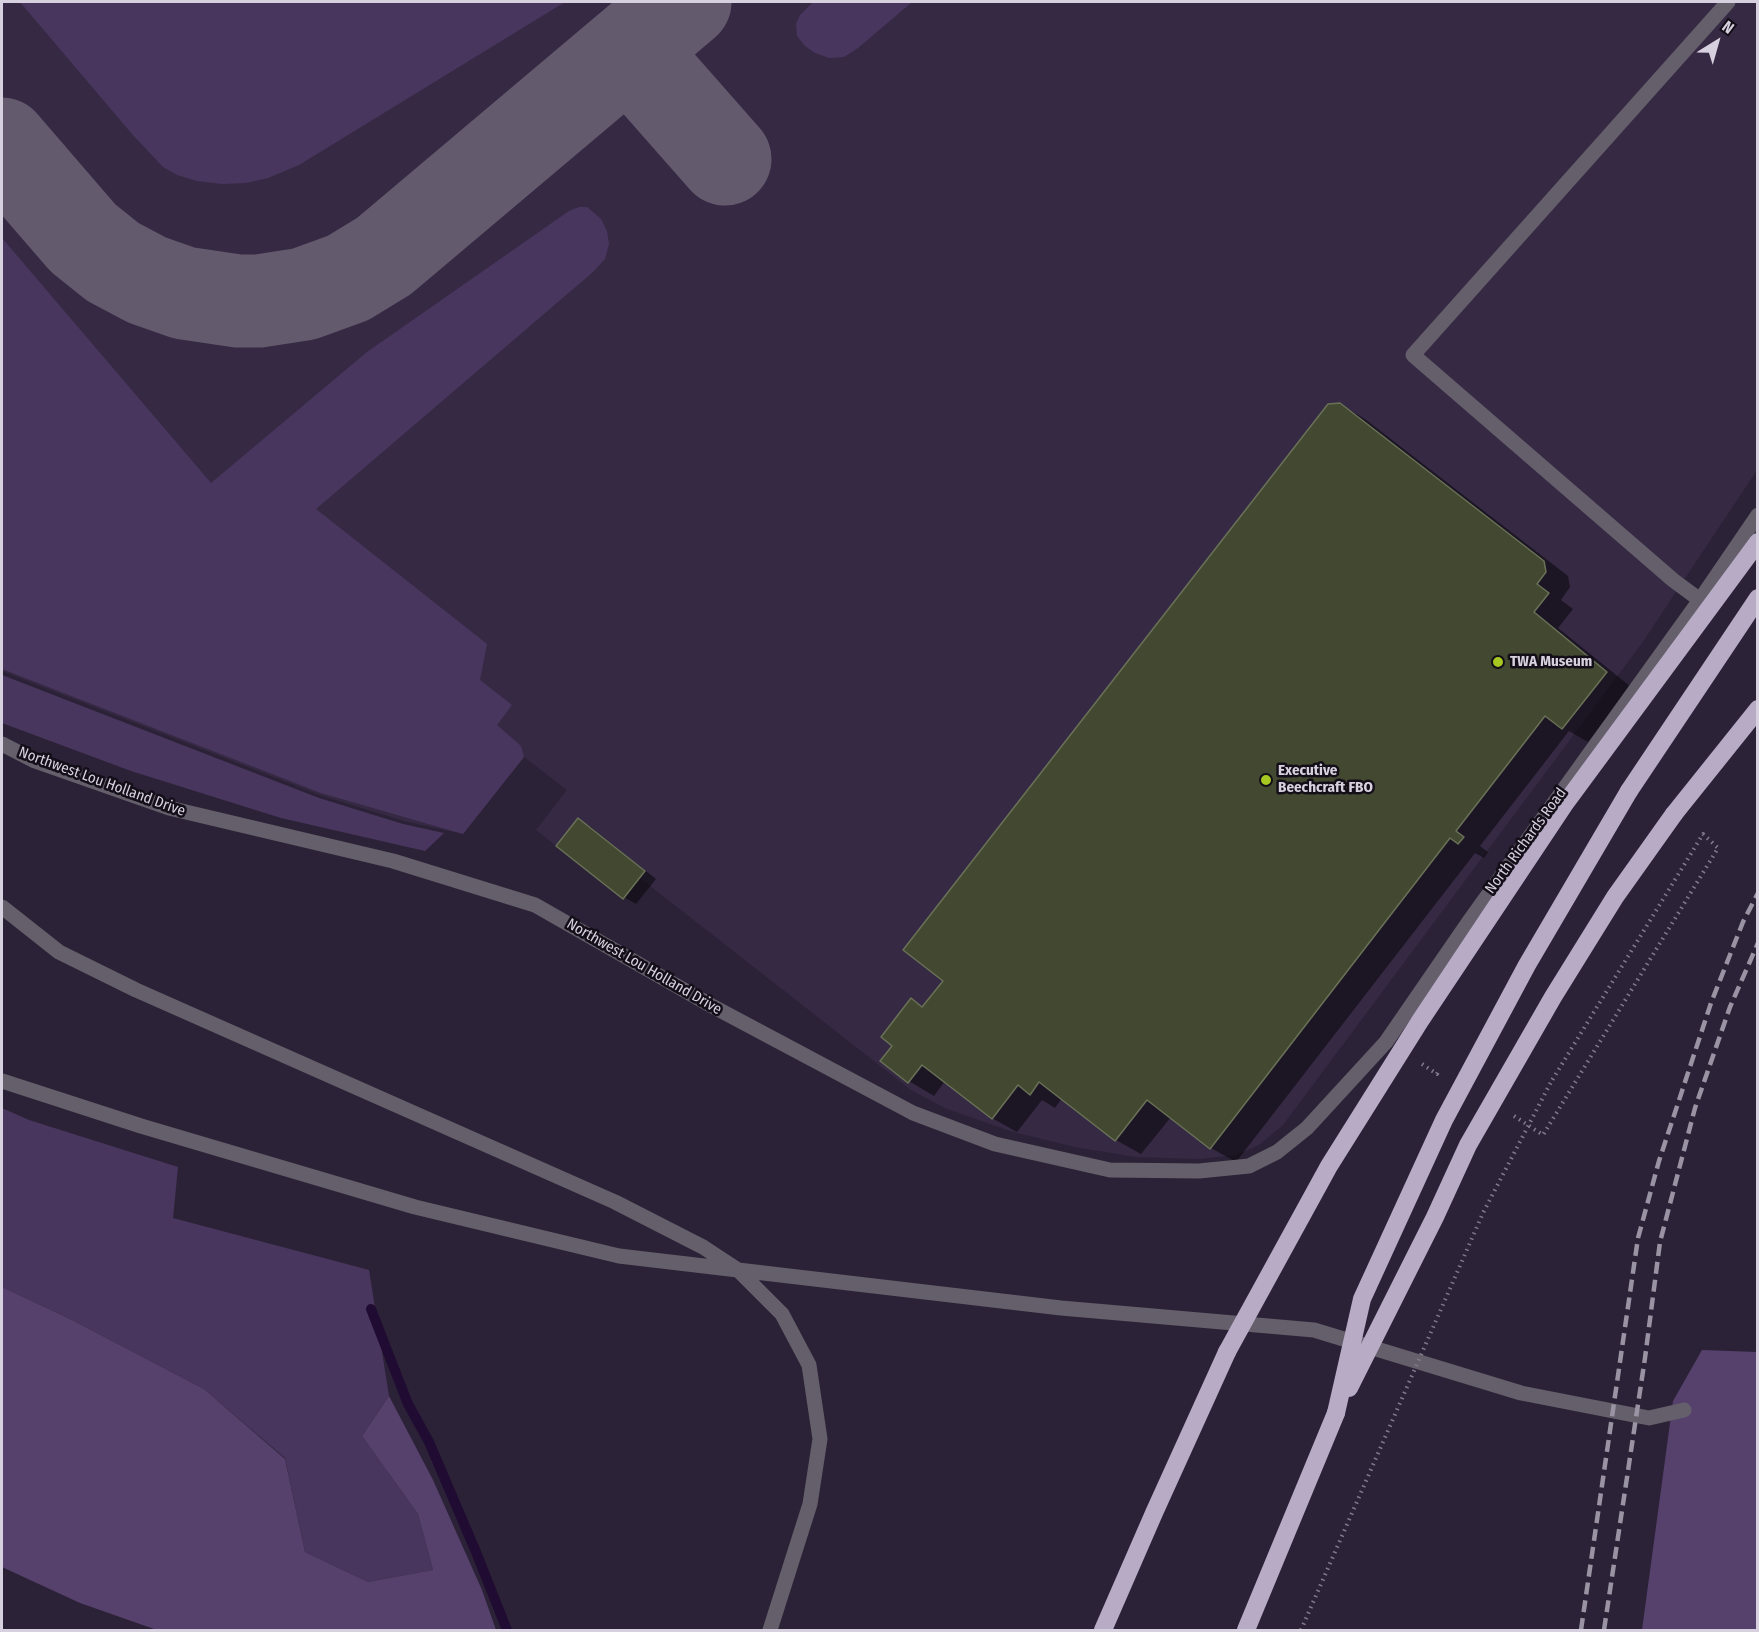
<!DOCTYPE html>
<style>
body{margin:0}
#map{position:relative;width:1759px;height:1632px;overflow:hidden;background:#2c2237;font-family:"Fira Sans Condensed",sans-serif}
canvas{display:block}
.frame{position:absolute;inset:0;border:3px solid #d7d1df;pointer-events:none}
.north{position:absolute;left:1687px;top:12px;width:60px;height:60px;-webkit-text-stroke:4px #130e18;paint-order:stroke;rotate:37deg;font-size:16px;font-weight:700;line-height:24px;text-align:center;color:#d7d1df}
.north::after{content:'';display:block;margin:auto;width:21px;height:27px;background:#d7d1df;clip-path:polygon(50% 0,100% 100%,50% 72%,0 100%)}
</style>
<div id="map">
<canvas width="1759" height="1632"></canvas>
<div class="frame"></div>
<div class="north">N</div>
</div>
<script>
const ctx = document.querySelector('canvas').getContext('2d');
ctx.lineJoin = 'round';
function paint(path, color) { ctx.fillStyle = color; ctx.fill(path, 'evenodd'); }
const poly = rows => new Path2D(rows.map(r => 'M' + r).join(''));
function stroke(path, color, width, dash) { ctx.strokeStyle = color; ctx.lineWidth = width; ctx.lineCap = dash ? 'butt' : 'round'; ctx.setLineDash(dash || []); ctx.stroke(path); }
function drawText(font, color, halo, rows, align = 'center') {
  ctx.font = font + ' "Fira Sans Condensed",sans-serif'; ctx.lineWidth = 5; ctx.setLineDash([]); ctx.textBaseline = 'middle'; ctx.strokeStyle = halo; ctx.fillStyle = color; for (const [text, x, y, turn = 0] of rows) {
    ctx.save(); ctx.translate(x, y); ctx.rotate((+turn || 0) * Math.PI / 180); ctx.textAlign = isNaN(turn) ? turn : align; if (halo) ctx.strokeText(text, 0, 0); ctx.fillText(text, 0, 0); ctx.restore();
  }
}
const built = poly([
 [2,2,1757,2,1757,470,1642,643,1283,1125,1259,1145,1236,1155,1199,1159,1136,1157,1075,1147,1013,1132,945,1108,911,1090,640,878,623,899,536,830,567,790,524,757,463,834,404,821,320,795,2,671]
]);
const green = poly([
 [20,2,565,2,299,165,268,178,246,183,222,184,197,181,177,175,163,167,132,134],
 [813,2,912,2,858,48,844,57,829,58,815,53,805,46,797,36,796,24,800,15],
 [579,207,587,207,601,219,607,231,609,244,605,259,593,272,316,509,487,644,480,680,512,705,497,725,521,746,524,757,463,834,321,793,2,669,2,238,211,483,367,352,569,211],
 [2,675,319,798,403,824,444,833,425,851,281,818,131,771,2,723],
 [2,1108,29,1120,178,1167,173,1218,369,1270,389,1396,362,1436,418,1514,433,1570,368,1582,305,1552,285,1458,204,1389,72,1320,2,1287]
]);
const forest = poly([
 [2,1287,72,1320,204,1389,285,1459,305,1552,368,1582,433,1570,418,1514,362,1436,389,1396,433,1480,482,1590,496,1630,157,1630,80,1603,2,1567],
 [1702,1350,1757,1352,1757,1630,1642,1630,1673,1401]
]);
const shadow = poly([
 [1340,404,1365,419,1568,576,1570,587,1561,600,1573,609,1558,628,1631,687,1588,742,1569,731,1480,846,1488,852,1484,858,1475,853,1236,1162,1211,1148,1171,1117,1141,1154,1116,1140,1062,1098,1055,1108,1042,1100,1017,1132,992,1118,945,1081,934,1096,909,1081,894,1046,911,1000,924,1007,945,981],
 [578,820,591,827,656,879,636,904,624,897]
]);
const stream = poly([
 [371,1309,408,1404,429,1442,476,1552,507,1630]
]);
const taxiway = poly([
 [629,50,725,159],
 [2,144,83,238,113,262,147,280,184,293,238,301,259,301,304,294,348,278,384,256,685,2]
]);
const building = poly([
 [1340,403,1544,561,1546,572,1537,584,1549,593,1534,612,1607,672,1562,729,1545,716,1456,831,1464,837,1458,844,1450,838,1210,1149,1147,1100,1115,1141,1039,1082,1030,1095,1018,1085,992,1119,922,1065,908,1083,880,1061,892,1046,881,1037,911,998,922,1007,943,981,903,950,1328,404,1340,403],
 [578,818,645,871,623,899,556,846,578,818]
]);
const path = poly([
 [1422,1064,1437,1074,1438,1072],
 [1514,1116,1543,1135,1718,848,1703,834,1551,1082]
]);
const service = poly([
 [1700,600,1673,580,1413,355,1728,2],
 [2,907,59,952,136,990,615,1202,703,1247,738,1270,782,1314,809,1365,820,1439,810,1504,770,1630],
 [2,1081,141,1126,415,1207,619,1256,1061,1308,1314,1330,1521,1393,1649,1418,1684,1410]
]);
const minor = poly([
 [2,744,35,761,169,808,393,861,535,905,712,1006,913,1113,995,1144,1110,1170,1199,1171,1249,1166,1277,1152,1307,1128,1386,1042,1470,920,1700,600,1758,515]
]);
const motorway = poly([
 [1629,791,1758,598],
 [1674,814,1758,709],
 [1103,1630,1154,1513,1227,1352],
 [1246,1630,1336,1413]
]);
const rail = poly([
 [1581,1630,1638,1238,1659,1161,1711,1003,1743,922,1758,893],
 [1604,1630,1645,1358,1660,1242,1695,1108,1730,1007,1758,943]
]);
const pathBridge = poly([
 [1301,1630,1483,1213,1551,1082]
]);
const motorwayBridge = poly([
 [1227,1352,1329,1166,1420,1021,1564,805,1758,542],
 [1349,1388,1435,1217,1468,1145,1553,997,1615,897,1674,814],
 [1336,1413,1362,1299,1444,1120,1527,965,1629,791]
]);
const markers = [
 [1498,662,6,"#a6c821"],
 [1266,780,6,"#a6c821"]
];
const poiNames = [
 ["TWA Museum",1510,662],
 ["Executive",1278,771],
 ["Beechcraft FBO",1278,788]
];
const streetNames = [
 ["Northwest Lou Holland Drive",102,782,20],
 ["North Richards Road",1526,841,-54],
 ["Northwest Lou Holland Drive",644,967,30]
];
paint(built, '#362944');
paint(green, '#49365e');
paint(forest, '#56416d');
paint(shadow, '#0007');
stroke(stream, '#200b32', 10);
stroke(taxiway, '#635a6d', 93);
paint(building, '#424930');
stroke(building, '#697157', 1.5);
stroke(path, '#827a8c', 4, [1.5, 4.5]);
stroke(service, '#645f6a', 15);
stroke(minor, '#645f6a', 15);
stroke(motorway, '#b7abc6', 18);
stroke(rail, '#9a93a3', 4.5, [12, 6]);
stroke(pathBridge, '#827a8c', 4, [1.5, 4.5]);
stroke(motorwayBridge, '#b7abc6', 18);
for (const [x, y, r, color] of markers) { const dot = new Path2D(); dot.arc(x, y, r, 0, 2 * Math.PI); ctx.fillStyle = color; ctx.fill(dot); stroke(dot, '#130e18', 2); }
drawText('bold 15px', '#d7d1df', '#130e18', poiNames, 'left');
drawText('15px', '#d7d1df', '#130e18', streetNames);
</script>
